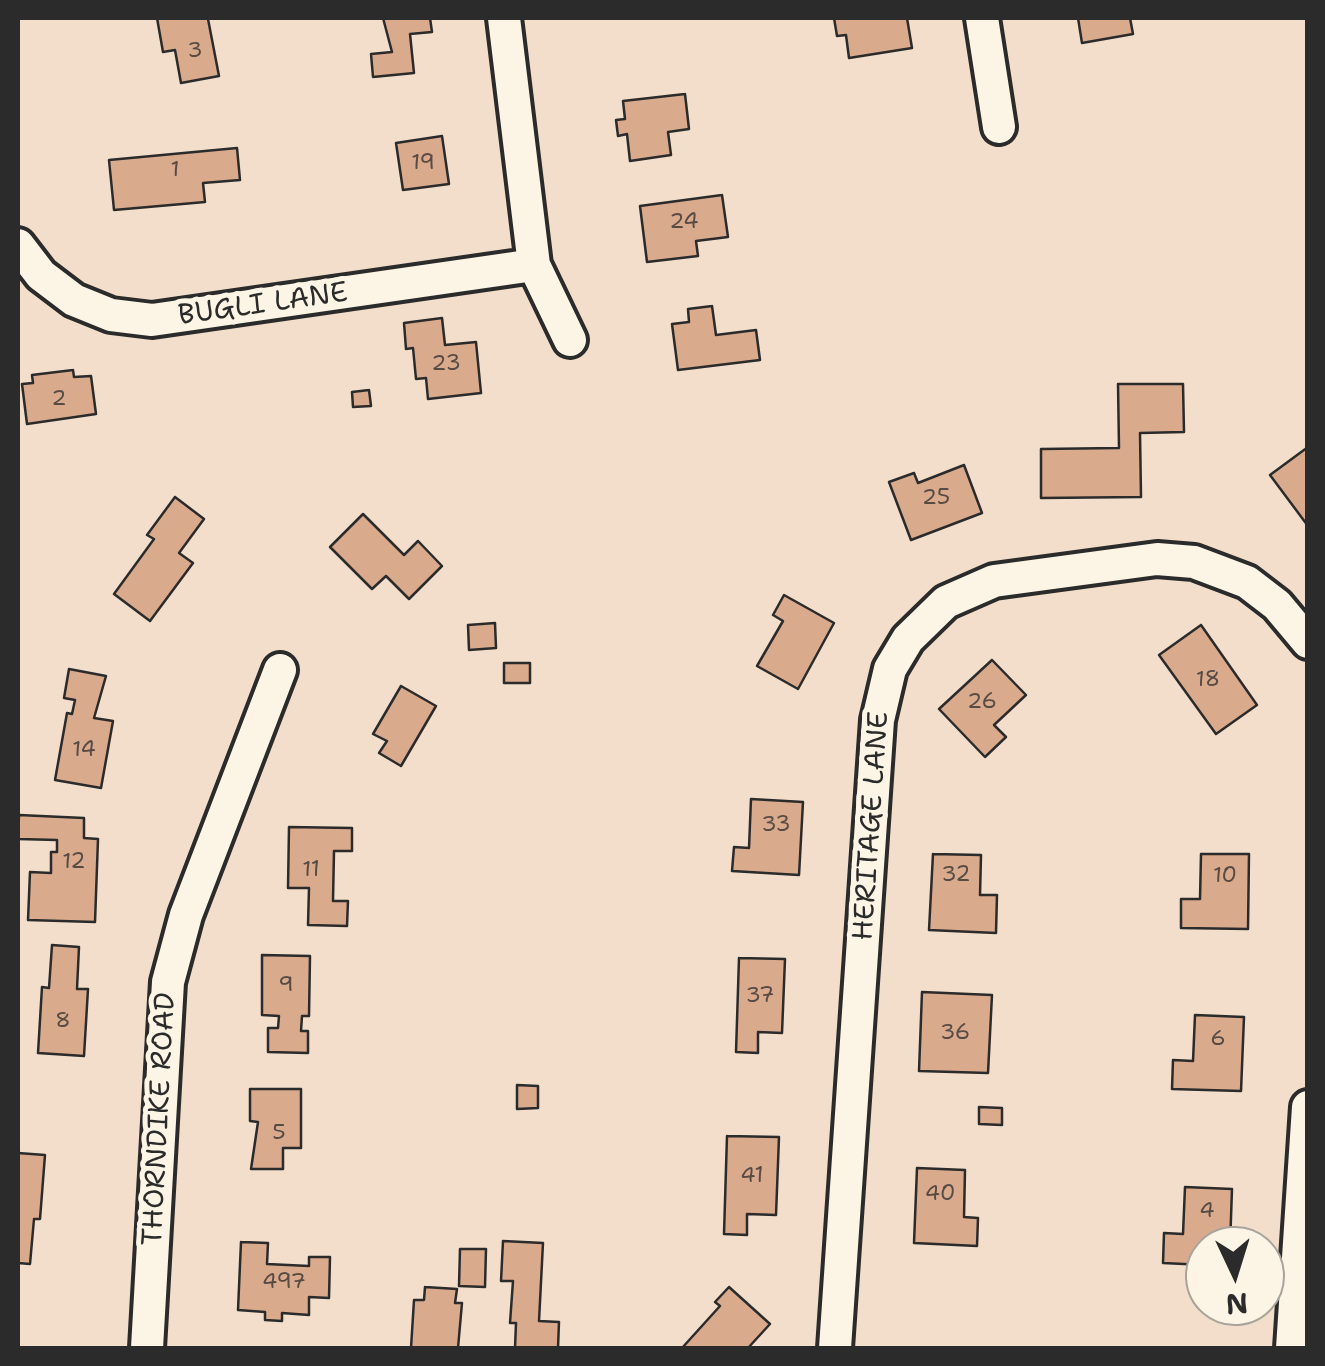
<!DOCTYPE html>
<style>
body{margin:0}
#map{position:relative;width:1325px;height:1366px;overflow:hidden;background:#f2decb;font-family:"Shantell Sans",sans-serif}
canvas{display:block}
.frame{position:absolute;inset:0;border:20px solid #2b2b2b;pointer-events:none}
.north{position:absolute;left:1185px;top:1226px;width:100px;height:100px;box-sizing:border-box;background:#fcf5e5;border:2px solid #a8a49b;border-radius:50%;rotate:176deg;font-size:28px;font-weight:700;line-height:40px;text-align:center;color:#2b2b2b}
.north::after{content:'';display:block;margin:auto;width:35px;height:45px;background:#2b2b2b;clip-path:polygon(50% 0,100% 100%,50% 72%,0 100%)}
</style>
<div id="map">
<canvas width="1325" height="1366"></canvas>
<div class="frame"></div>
<div class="north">N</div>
</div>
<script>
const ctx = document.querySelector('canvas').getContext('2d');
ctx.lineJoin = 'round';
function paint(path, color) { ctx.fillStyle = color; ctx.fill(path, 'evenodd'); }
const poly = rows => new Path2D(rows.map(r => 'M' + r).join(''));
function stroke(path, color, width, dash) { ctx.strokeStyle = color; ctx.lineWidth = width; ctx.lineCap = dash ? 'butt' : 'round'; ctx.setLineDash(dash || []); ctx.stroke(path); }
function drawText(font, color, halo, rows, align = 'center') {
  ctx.font = font + ' "Shantell Sans",sans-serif'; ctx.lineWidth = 10; ctx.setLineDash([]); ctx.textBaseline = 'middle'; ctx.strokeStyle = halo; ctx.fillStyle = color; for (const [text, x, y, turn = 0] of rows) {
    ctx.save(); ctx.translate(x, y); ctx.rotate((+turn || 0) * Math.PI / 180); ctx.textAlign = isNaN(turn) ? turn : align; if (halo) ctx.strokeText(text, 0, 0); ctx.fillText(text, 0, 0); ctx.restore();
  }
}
const building = poly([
 [157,18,216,18,208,19,219,76,181,83,175,50,163,52,157,18],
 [383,18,430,18,432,32,410,34,414,73,373,77,371,54,392,52,383,18],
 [834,18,907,18,912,48,849,58,846,35,837,36,834,18],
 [1078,18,1130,18,1133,34,1082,43,1078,18],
 [685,94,689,129,668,132,671,155,630,161,627,134,618,136,616,120,625,119,623,101,685,94],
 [442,136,449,184,403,190,396,143,442,136],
 [237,148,240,180,203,183,205,202,114,210,109,160,237,148],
 [722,195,728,237,696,241,698,256,647,262,640,206,722,195],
 [712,306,716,335,756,330,760,360,678,370,672,324,689,322,688,309,712,306],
 [442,318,445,345,476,342,481,393,428,399,426,378,416,379,413,348,406,349,404,323,442,318],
 [73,370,74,377,91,376,96,414,27,424,22,384,33,383,32,375,73,370],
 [1118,384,1183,384,1184,432,1140,433,1141,497,1041,498,1041,449,1119,448,1118,384],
 [369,390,371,406,353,407,352,392,369,390],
 [1308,447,1308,526,1270,475,1308,447],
 [964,465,982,513,911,540,889,482,914,473,918,483,964,465],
 [175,497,204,519,179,553,193,563,150,621,114,594,154,539,147,535,175,497],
 [363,514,404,555,418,541,442,566,409,599,386,576,372,589,330,547,363,514],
 [784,595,834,623,798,689,757,666,783,621,773,615,784,595],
 [495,623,496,648,469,650,468,625,495,623],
 [1201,625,1257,705,1216,734,1159,655,1201,625],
 [992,660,1026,695,994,725,1006,737,985,757,939,709,992,660],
 [504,663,530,663,530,683,504,683,504,663],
 [69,669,106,676,94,718,113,721,101,788,55,780,67,713,72,714,75,700,64,698,69,669],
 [401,686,436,706,401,766,379,753,387,741,373,734,401,686],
 [751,799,803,802,799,875,732,871,734,847,749,848,751,799],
 [19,815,84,818,84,838,98,839,95,922,28,920,30,872,51,873,51,852,57,852,57,840,18,839,19,815],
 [289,827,352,828,352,851,334,851,333,901,348,901,347,926,308,925,309,888,288,888,289,827],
 [933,854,981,855,980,895,997,895,996,933,929,930,933,854],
 [1201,854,1249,854,1248,929,1181,928,1181,899,1200,899,1201,854],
 [52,945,79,947,77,989,88,989,84,1056,38,1053,42,987,49,988,52,945],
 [262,955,310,956,309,1016,302,1016,301,1031,308,1031,308,1053,268,1052,268,1028,278,1028,279,1016,262,1015,262,955],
 [739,958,785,959,782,1033,758,1032,758,1053,736,1052,739,958],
 [922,992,992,995,988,1073,919,1071,922,992],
 [1195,1015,1244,1017,1241,1091,1172,1089,1173,1060,1193,1061,1195,1015],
 [517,1085,538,1086,538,1108,517,1109,517,1085],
 [250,1089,301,1089,301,1148,283,1148,283,1169,251,1169,258,1122,250,1121,250,1089],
 [979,1107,1002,1108,1002,1125,979,1124,979,1107],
 [727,1136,779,1137,776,1215,747,1214,747,1235,724,1234,727,1136],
 [18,1153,45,1155,40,1219,34,1219,30,1264,18,1263,18,1153],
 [917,1168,965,1170,964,1217,978,1218,977,1246,914,1243,917,1168],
 [1185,1187,1232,1189,1230,1246,1205,1246,1205,1265,1163,1263,1164,1233,1183,1234,1185,1187],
 [503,1241,543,1243,539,1321,559,1322,558,1348,515,1348,516,1323,510,1323,513,1281,501,1281,503,1241],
 [241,1242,268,1243,267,1264,309,1266,309,1257,330,1257,329,1298,309,1297,309,1315,282,1313,282,1321,265,1320,265,1312,238,1310,241,1242],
 [460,1249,486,1249,485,1287,459,1286,460,1249],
 [425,1287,457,1289,455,1303,462,1303,458,1348,411,1348,414,1300,424,1300,425,1287],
 [729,1287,770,1324,748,1348,682,1348,720,1306,715,1302,729,1287]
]);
const street = poly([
 [504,18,534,265,570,340],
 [982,18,999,127],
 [18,245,41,275,74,300,111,315,152,320,534,265],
 [147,1348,168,982,186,915,280,670],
 [835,1348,878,720,890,669,908,639,946,602,994,581,1157,559,1194,562,1247,582,1277,605,1308,642],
 [1292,1348,1308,1107]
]);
const numberNames = [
 ["3",195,51],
 ["19",423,163],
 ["1",175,170],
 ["24",684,222],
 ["23",446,364],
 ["2",59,399],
 ["25",936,498],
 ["18",1208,680],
 ["26",982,702],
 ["14",84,750],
 ["33",776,825],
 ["12",74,862],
 ["11",311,870],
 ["32",956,875],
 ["10",1225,876],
 ["9",286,985],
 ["37",760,996],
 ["8",63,1021],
 ["36",955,1033],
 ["6",1218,1039],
 ["5",279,1133],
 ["41",752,1176],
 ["40",940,1194],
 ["4",1207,1211],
 ["497",284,1282]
];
const streetNames = [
 ["BUGLI LANE",263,305,-8],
 ["HERITAGE LANE",872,826,-86],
 ["THORNDIKE ROAD",160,1119,-87]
];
paint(building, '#daaa8d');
stroke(building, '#2b2b2b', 2.5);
stroke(street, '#2b2b2b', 40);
stroke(street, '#fcf5e5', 32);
drawText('22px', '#574b44', null, numberNames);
drawText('28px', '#2b2b2b', '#fcf5e5', streetNames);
</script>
